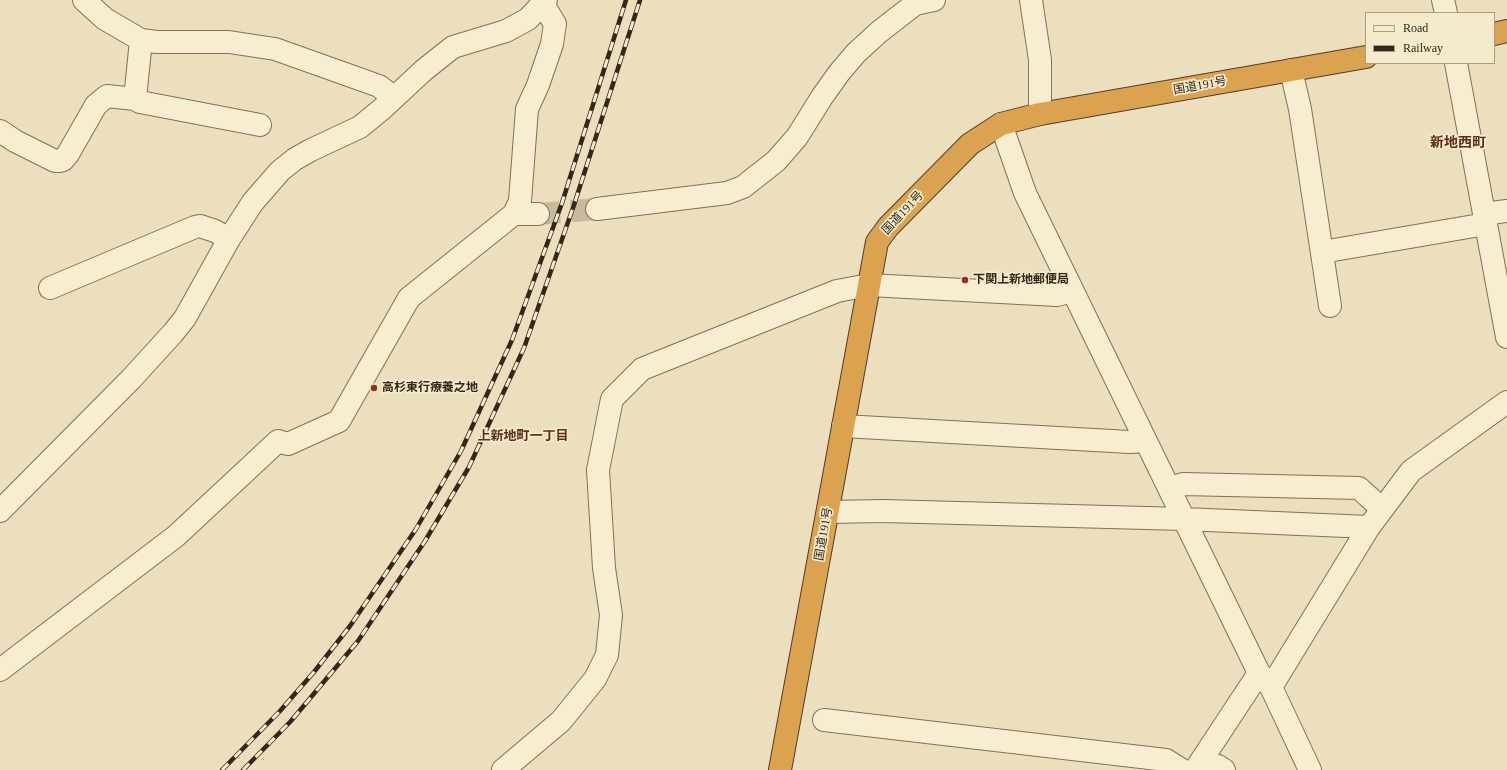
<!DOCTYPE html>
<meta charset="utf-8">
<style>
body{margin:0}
#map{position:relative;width:1507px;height:770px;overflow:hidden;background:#ecdfbd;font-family:"Times New Roman",serif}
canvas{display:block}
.legend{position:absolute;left:1365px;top:12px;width:130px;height:52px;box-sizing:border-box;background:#f4eacc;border:1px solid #a79c85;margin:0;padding:5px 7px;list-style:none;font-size:12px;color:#33271b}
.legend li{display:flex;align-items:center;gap:8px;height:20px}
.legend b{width:20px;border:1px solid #a79c85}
</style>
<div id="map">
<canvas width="1507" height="770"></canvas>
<ul class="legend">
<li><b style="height:5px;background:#f7edd0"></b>Road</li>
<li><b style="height:5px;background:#33271b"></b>Railway</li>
</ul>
</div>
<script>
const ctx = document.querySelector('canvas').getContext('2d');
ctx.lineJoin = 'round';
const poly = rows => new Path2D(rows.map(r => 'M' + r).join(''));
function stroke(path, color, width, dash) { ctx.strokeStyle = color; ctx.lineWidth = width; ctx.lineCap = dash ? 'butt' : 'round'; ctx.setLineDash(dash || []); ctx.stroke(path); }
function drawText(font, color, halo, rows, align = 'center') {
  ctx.font = font + ' "Times New Roman","Noto Sans JP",serif'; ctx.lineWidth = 3.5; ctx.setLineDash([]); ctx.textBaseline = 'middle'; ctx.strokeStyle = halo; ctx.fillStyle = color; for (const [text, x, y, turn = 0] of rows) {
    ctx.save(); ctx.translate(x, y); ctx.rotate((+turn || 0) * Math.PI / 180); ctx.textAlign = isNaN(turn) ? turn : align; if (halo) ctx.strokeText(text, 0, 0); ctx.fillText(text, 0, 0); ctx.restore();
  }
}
const minorTunnel = poly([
 [538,214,597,209]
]);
const minor = poly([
 [84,0,105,19,141,40,157,42,229,42,275,49,379,86,393,97],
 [1031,0,1040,60,1040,114],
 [1443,0,1446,13],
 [1456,63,1507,337],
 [1291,70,1300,109,1330,306],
 [135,99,141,40],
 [1001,124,1025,193,1259,673,1271,687,1310,770],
 [0,131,15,141,55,161,59,161,63,160,68,154,96,105,107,96,135,99,140,102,260,125],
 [597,209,727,193,743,187,776,161,797,137,822,97,839,73,856,53,879,32,915,4,934,0],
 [514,214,538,214],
 [1484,214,1507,211],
 [1322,252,1486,224],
 [50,288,195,227,200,226,215,231,229,239],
 [843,426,1130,442,1146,441],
 [1169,488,1183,484,1359,488,1382,509],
 [0,511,131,379,173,333,185,318,229,239,253,202,280,171,295,159,311,150,360,127,382,109,424,70,453,47,506,31,528,19,546,0],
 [828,512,883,511,1184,519,1369,527],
 [0,670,176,536,278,441,288,444,339,421,409,298,514,214,520,201,527,109,538,85,552,44,555,24,543,4],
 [1271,687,1369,527,1411,471,1507,402],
 [824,720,1166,760,1182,770],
 [1218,766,1224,770],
 [503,770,561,721,595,679,607,655,611,615,604,568,598,470,612,399,642,369,837,291,869,285,1057,295,1072,291],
 [1195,770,1259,673]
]);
const highway = poly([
 [1494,34,1507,31],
 [780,770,877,242,888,227,970,144,1001,124,1040,114,1366,57]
]);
const rail = poly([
 [222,770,280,711,314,672,350,626,416,529,461,451,512,340,562,203,626,0],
 [243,770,291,721,358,641,425,541,469,467,524,348,574,205,640,0]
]);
const markers = [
 [965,280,4,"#902c29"],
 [374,388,4,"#902c29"]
];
const streetNames = [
 ["国道191号",1200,86,-10],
 ["国道191号",903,213,-47],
 ["国道191号",824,534,-80]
];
const poiNames = [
 ["下関上新地郵便局",973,280],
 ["高杉東行療養之地",382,388]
];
const neighbourhoodNames = [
 ["上新地町一丁目",523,437]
];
const quarterNames = [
 ["新地西町",1458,143]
];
stroke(minorTunnel, '#c7ba9d', 22, [22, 11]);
stroke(minor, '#837057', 24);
stroke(highway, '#503e2c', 24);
stroke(minor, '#f7edd0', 22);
stroke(highway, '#dba24f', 22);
stroke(rail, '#33271b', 4.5);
stroke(rail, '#f4eacc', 3, [9]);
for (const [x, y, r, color] of markers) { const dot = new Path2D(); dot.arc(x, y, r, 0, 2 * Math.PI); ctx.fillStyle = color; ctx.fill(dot); stroke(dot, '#f4eacc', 1.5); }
drawText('12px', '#33271b', '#f4eacc', streetNames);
drawText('bold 12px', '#33271b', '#f4eacc', poiNames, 'left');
drawText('bold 13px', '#5e2c1c', '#f4eacc', neighbourhoodNames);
drawText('bold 14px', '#5e2c1c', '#f4eacc', quarterNames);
</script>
